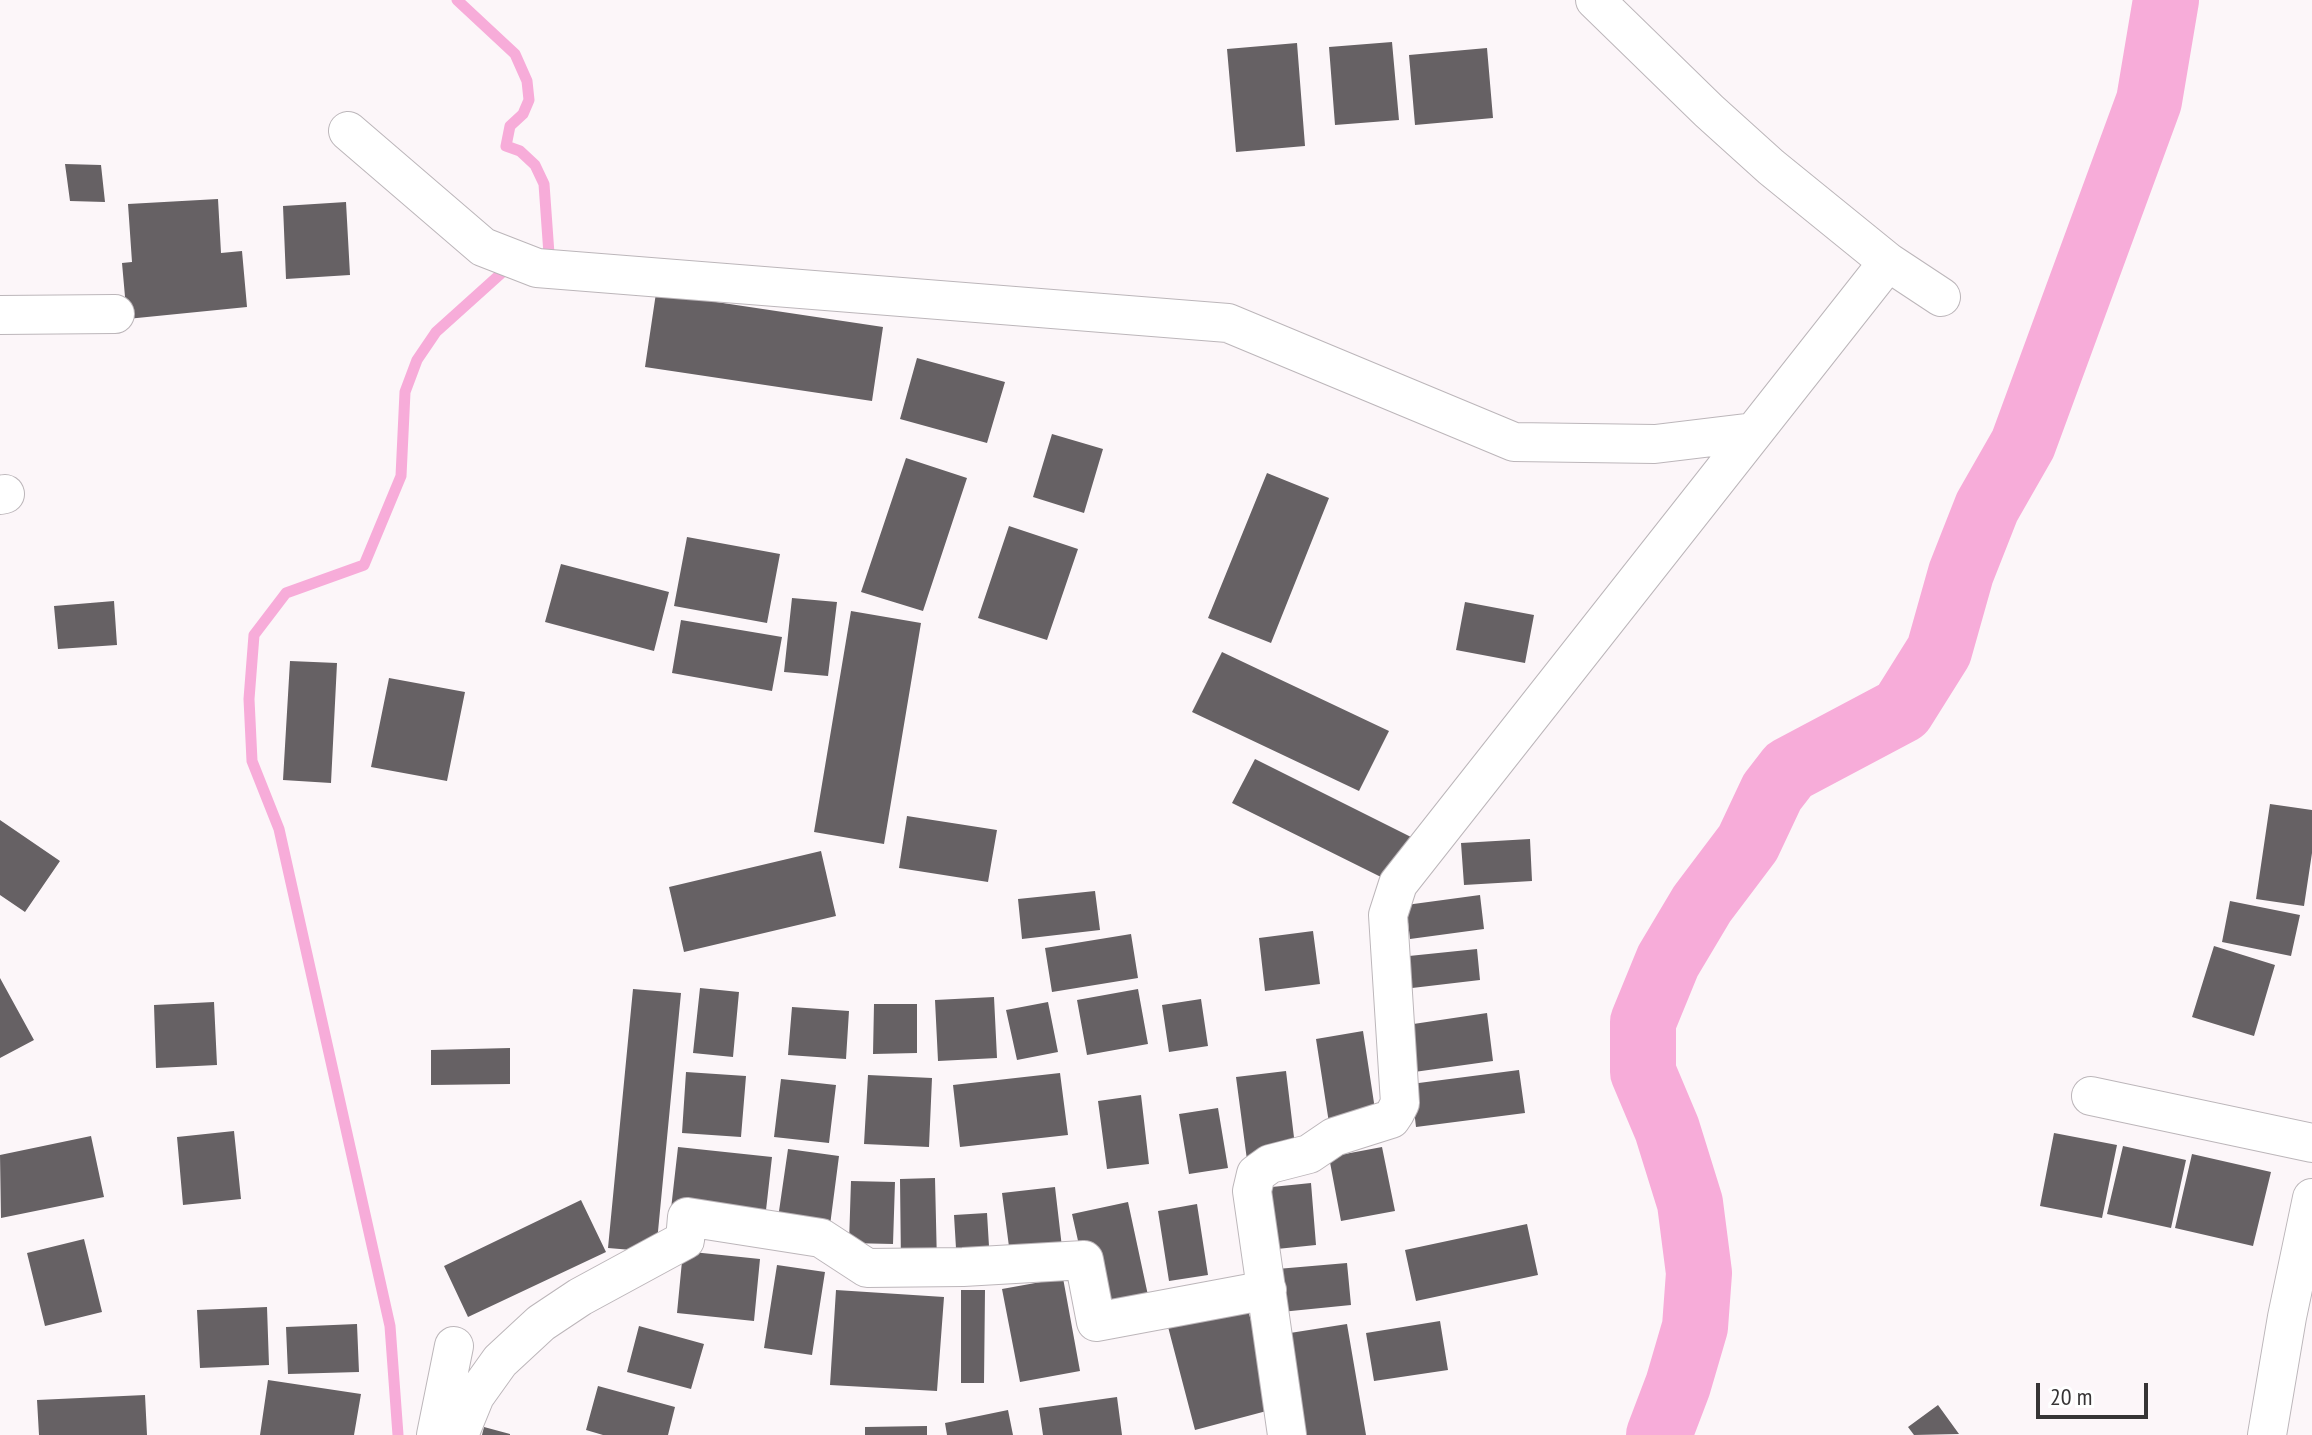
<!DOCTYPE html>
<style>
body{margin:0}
#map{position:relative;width:2312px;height:1435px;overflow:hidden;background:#fcf6f9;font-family:"PT Sans Narrow",sans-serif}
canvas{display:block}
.scale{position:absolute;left:2036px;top:1383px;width:112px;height:36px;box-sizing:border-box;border:4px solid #363435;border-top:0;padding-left:10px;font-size:24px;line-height:28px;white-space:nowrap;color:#363435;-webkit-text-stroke:6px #fff;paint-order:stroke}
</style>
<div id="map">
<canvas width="2312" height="1435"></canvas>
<div class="scale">20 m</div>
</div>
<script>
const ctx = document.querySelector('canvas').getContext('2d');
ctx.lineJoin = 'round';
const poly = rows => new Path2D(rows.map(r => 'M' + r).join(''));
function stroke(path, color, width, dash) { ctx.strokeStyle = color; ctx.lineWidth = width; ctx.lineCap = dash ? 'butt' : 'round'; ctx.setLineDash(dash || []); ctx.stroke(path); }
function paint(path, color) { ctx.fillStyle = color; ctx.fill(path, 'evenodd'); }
const stream = poly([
 [457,0,515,54,527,81,529,100,523,114,510,126,506,146,520,151,535,165,544,184,549,254,544,260],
 [398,1435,390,1326,279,829,252,761,249,699,254,635,286,593,364,565,401,476,405,392,417,360,436,332,506,269,511,269]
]);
const river = poly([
 [1659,1435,1678,1385,1695,1327,1699,1273,1690,1203,1667,1129,1643,1072,1643,1022,1668,961,1702,904,1748,843,1772,792,1789,770,1902,710,1939,651,1961,573,1987,507,2023,444,2149,101,2166,0]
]);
const building = poly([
 [1392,42,1399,120,1335,125,1329,47],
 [1297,43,1305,146,1236,152,1227,49],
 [1487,48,1493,118,1415,125,1409,55],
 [65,164,101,165,105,202,70,201],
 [218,199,221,253,242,251,247,307,127,319,122,263,132,262,128,204],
 [346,202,350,275,286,279,283,206],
 [656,293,883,327,872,401,645,367],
 [917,358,1005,382,987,443,900,419],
 [1052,434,1103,449,1084,513,1033,497],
 [906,458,967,478,923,611,861,592],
 [1267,473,1329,498,1271,643,1208,618],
 [1009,526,1078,549,1047,640,978,618],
 [687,537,780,554,767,623,674,606],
 [561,564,669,592,654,651,545,622],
 [792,598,837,602,828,676,784,672],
 [114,601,117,645,58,649,54,606],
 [1465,602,1534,615,1525,663,1456,650],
 [851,611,921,623,884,844,814,832],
 [681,620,782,637,772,691,672,673],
 [1222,652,1389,731,1359,791,1192,712],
 [290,661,337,663,331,783,283,780],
 [389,678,465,692,447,781,371,767],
 [1255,759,1411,837,1389,881,1232,803],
 [2270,804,2312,810,2312,853,2304,906,2256,899],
 [907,816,997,830,988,882,899,868],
 [0,820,60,861,25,912,0,895],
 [1530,839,1532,881,1464,885,1461,843],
 [821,851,836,916,684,952,669,887],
 [1095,891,1100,930,1022,939,1018,899],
 [1480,895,1484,929,1410,939,1406,905],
 [2230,901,2300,915,2291,956,2222,942],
 [1313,931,1320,984,1265,991,1259,938],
 [1131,934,1138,978,1052,992,1045,948],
 [2214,946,2275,965,2254,1036,2192,1017],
 [1477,949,1480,980,1412,988,1409,956],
 [0,978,34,1040,0,1058],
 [700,988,739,992,733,1057,693,1053],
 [633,989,681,993,656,1252,608,1248],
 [1138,989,1148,1044,1087,1055,1077,1000],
 [994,997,997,1058,938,1061,935,1000],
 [1201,999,1208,1046,1169,1052,1162,1005],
 [214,1002,217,1065,156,1068,154,1005],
 [1048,1002,1058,1052,1017,1060,1006,1010],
 [874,1004,917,1004,917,1053,873,1054],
 [792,1007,849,1011,846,1059,788,1055],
 [1487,1013,1493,1061,1407,1073,1400,1026],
 [1363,1031,1376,1116,1329,1123,1316,1039],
 [510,1048,510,1084,431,1085,431,1050],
 [1519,1070,1525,1113,1416,1127,1411,1084],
 [1286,1071,1296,1154,1247,1160,1236,1077],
 [686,1072,746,1076,741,1137,682,1133],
 [1060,1073,1068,1135,960,1147,953,1085],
 [868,1075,932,1078,929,1147,864,1144],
 [781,1079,836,1085,829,1143,774,1137],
 [1141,1095,1149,1164,1107,1169,1098,1101],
 [1218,1108,1228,1168,1189,1174,1179,1114],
 [234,1131,241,1199,183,1205,177,1137],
 [2054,1133,2117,1145,2102,1218,2040,1206],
 [91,1136,104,1197,1,1218,0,1155],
 [2123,1146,2186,1160,2171,1228,2107,1214],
 [678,1147,772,1157,765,1219,671,1209],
 [1382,1147,1395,1211,1341,1221,1329,1157],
 [788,1149,839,1156,829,1233,777,1225],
 [2192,1154,2271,1172,2253,1246,2175,1228],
 [935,1178,937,1264,901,1265,900,1179],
 [851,1181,895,1182,893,1244,849,1243],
 [1311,1183,1316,1245,1267,1250,1262,1188],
 [1055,1187,1063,1256,1011,1262,1002,1193],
 [581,1200,606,1252,468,1317,444,1266],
 [1128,1202,1149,1300,1094,1312,1072,1214],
 [1197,1204,1208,1275,1169,1281,1158,1211],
 [987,1213,990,1263,957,1265,954,1215],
 [1527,1224,1538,1275,1416,1301,1405,1250],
 [84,1239,102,1312,45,1326,27,1253],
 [683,1251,760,1259,754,1321,677,1313],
 [1347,1263,1351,1305,1281,1312,1277,1269],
 [777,1265,825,1272,812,1355,764,1348],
 [1063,1278,1080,1371,1020,1382,1002,1289],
 [836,1290,944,1297,937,1391,830,1385],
 [961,1290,985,1290,984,1383,961,1383],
 [1246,1302,1274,1409,1195,1430,1167,1323],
 [267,1307,269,1365,200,1368,197,1310],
 [1440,1321,1448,1370,1374,1381,1366,1333],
 [357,1324,359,1372,288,1374,286,1327],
 [1347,1324,1366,1435,1306,1435,1290,1333],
 [639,1326,704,1344,691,1389,627,1372],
 [268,1380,361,1394,354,1435,260,1435],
 [598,1386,675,1407,668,1435,603,1435,586,1430],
 [145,1395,147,1435,39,1435,37,1400],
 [1117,1397,1122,1435,1043,1435,1039,1408],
 [1938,1405,1959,1434,1914,1435,1908,1427],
 [1008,1410,1013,1435,947,1435,945,1423],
 [927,1426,927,1435,865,1435,865,1427],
 [484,1427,510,1434,510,1435,482,1435]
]);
const minor = poly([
 [1595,0,1709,111,1771,167,1888,262,1941,297],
 [348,131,483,247,537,268,1228,323,1514,442,1655,444,1754,432],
 [0,315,115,314],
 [0,495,5,494],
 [2091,1096,2312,1143],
 [436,1435,454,1346],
 [459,1435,475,1396,500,1361,541,1323,580,1297,685,1240,687,1217,821,1238,867,1268,963,1267,1084,1260,1096,1322,1267,1290],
 [1287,1435,1252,1191,1256,1174,1270,1164,1309,1154,1334,1137,1391,1119,1395,1113,1400,1103,1388,915,1398,884,1888,262],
 [2267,1435,2287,1317,2312,1198]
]);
stroke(stream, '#f7acd9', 11);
stroke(river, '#f7acd9', 66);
paint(building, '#666164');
stroke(minor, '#bcb6ba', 40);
stroke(minor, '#fff', 38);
</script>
